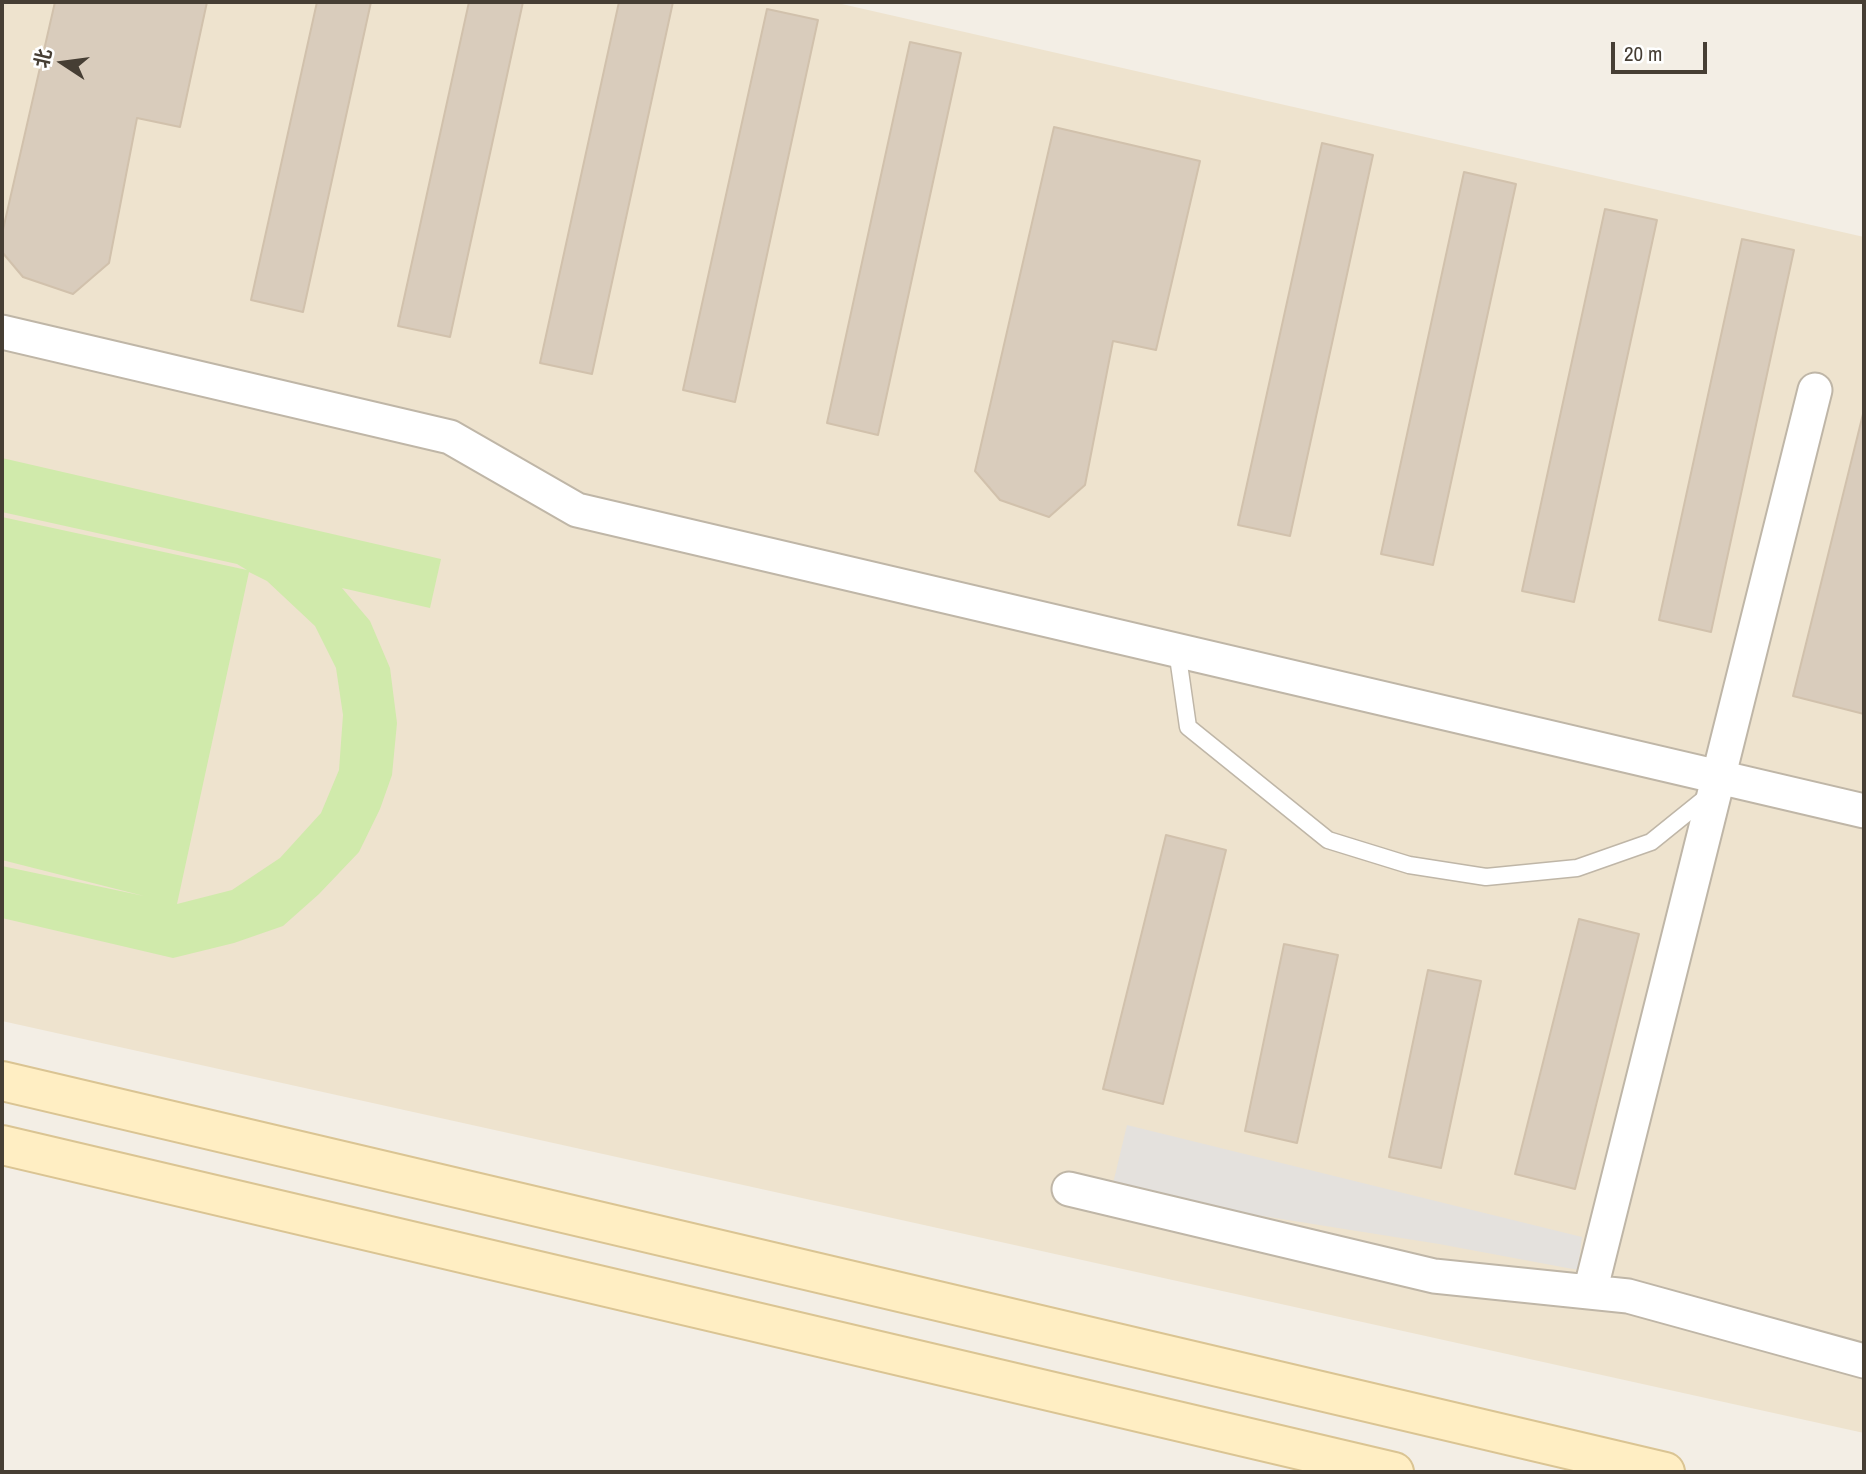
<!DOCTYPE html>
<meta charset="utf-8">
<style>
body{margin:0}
#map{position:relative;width:1866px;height:1474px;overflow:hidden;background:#f3eee5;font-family:"Archivo Narrow","Noto Sans SC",sans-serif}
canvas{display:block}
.frame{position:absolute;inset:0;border:4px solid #463e34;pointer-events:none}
.north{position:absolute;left:28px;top:28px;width:70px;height:70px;-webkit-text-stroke:5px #fff;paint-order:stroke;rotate:283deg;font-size:19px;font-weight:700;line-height:28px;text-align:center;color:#463e34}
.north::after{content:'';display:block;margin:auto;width:24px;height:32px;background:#463e34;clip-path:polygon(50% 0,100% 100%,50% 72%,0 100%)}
.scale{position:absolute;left:1611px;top:42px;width:96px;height:32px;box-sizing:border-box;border:4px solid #463e34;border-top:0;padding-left:9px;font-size:21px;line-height:24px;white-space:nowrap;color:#463e34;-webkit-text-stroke:5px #fff;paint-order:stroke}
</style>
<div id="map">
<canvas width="1866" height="1474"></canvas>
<div class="frame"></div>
<div class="north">北</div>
<div class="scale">20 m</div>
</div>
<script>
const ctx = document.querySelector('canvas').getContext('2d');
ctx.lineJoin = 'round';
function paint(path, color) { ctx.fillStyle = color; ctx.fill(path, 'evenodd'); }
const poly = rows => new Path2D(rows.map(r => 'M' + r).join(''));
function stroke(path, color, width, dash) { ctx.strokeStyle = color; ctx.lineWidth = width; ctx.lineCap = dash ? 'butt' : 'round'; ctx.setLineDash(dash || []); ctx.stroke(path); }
const education = poly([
 [2,2,833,2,1864,237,1864,1433,2,1021]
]);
const green = poly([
 [2,458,441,559,430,608,342,588,370,621,390,668,397,723,392,775,380,809,359,852,319,894,283,926,234,943,173,958,2,918,2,866,144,896,2,860,2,517,247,570,237,564,2,512],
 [249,572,267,581,315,626,336,668,343,715,339,770,321,813,280,858,232,890,177,904]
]);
const parking = poly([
 [1127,1125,1582,1237,1578,1270,1439,1244,1111,1192]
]);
const building = poly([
 [55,2,207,2,180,127,137,118,109,263,73,294,23,277,2,252,2,234,55,2],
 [317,2,371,2,303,312,251,300,317,2],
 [469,2,523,2,450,337,398,326,469,2],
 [619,2,673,2,592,374,540,363,619,2],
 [767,9,818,20,735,402,683,390,767,9],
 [910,42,961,53,878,435,827,423,910,42],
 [1054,127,1200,161,1156,350,1113,341,1085,485,1049,517,1000,500,975,471,1054,127],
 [1322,143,1373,155,1290,536,1238,525,1322,143],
 [1464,172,1516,184,1433,565,1381,554,1464,172],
 [1605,209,1657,220,1574,602,1522,591,1605,209],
 [1742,239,1794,250,1711,632,1659,620,1742,239],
 [1864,410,1864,714,1793,696,1864,410],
 [1166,835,1226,850,1163,1104,1103,1089,1166,835],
 [1579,919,1639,934,1575,1189,1515,1174,1579,919],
 [1284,944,1338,955,1297,1143,1245,1131,1284,944],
 [1428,970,1481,981,1441,1168,1389,1157,1428,970]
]);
const lane = poly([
 [1177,650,1188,727,1328,840,1409,865,1486,877,1577,868,1651,842,1708,796]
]);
const street = poly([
 [2,332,450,437,577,510,1864,811],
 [1069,1189,1434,1276,1628,1296,1864,1361],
 [1590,1292,1815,390]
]);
const secondary = poly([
 [2,1081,1665,1472],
 [2,1145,1394,1472]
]);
paint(education, '#eee3ce');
paint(green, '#d0eaab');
paint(parking, '#e4e1dd');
paint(building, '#d9ccbc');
stroke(building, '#d1c1ac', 2);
stroke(lane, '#bfb6a7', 19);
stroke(street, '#bfb6a7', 37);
stroke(secondary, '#dac493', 42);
stroke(lane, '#fff', 16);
stroke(street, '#fff', 33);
stroke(secondary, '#ffeec3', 38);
</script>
